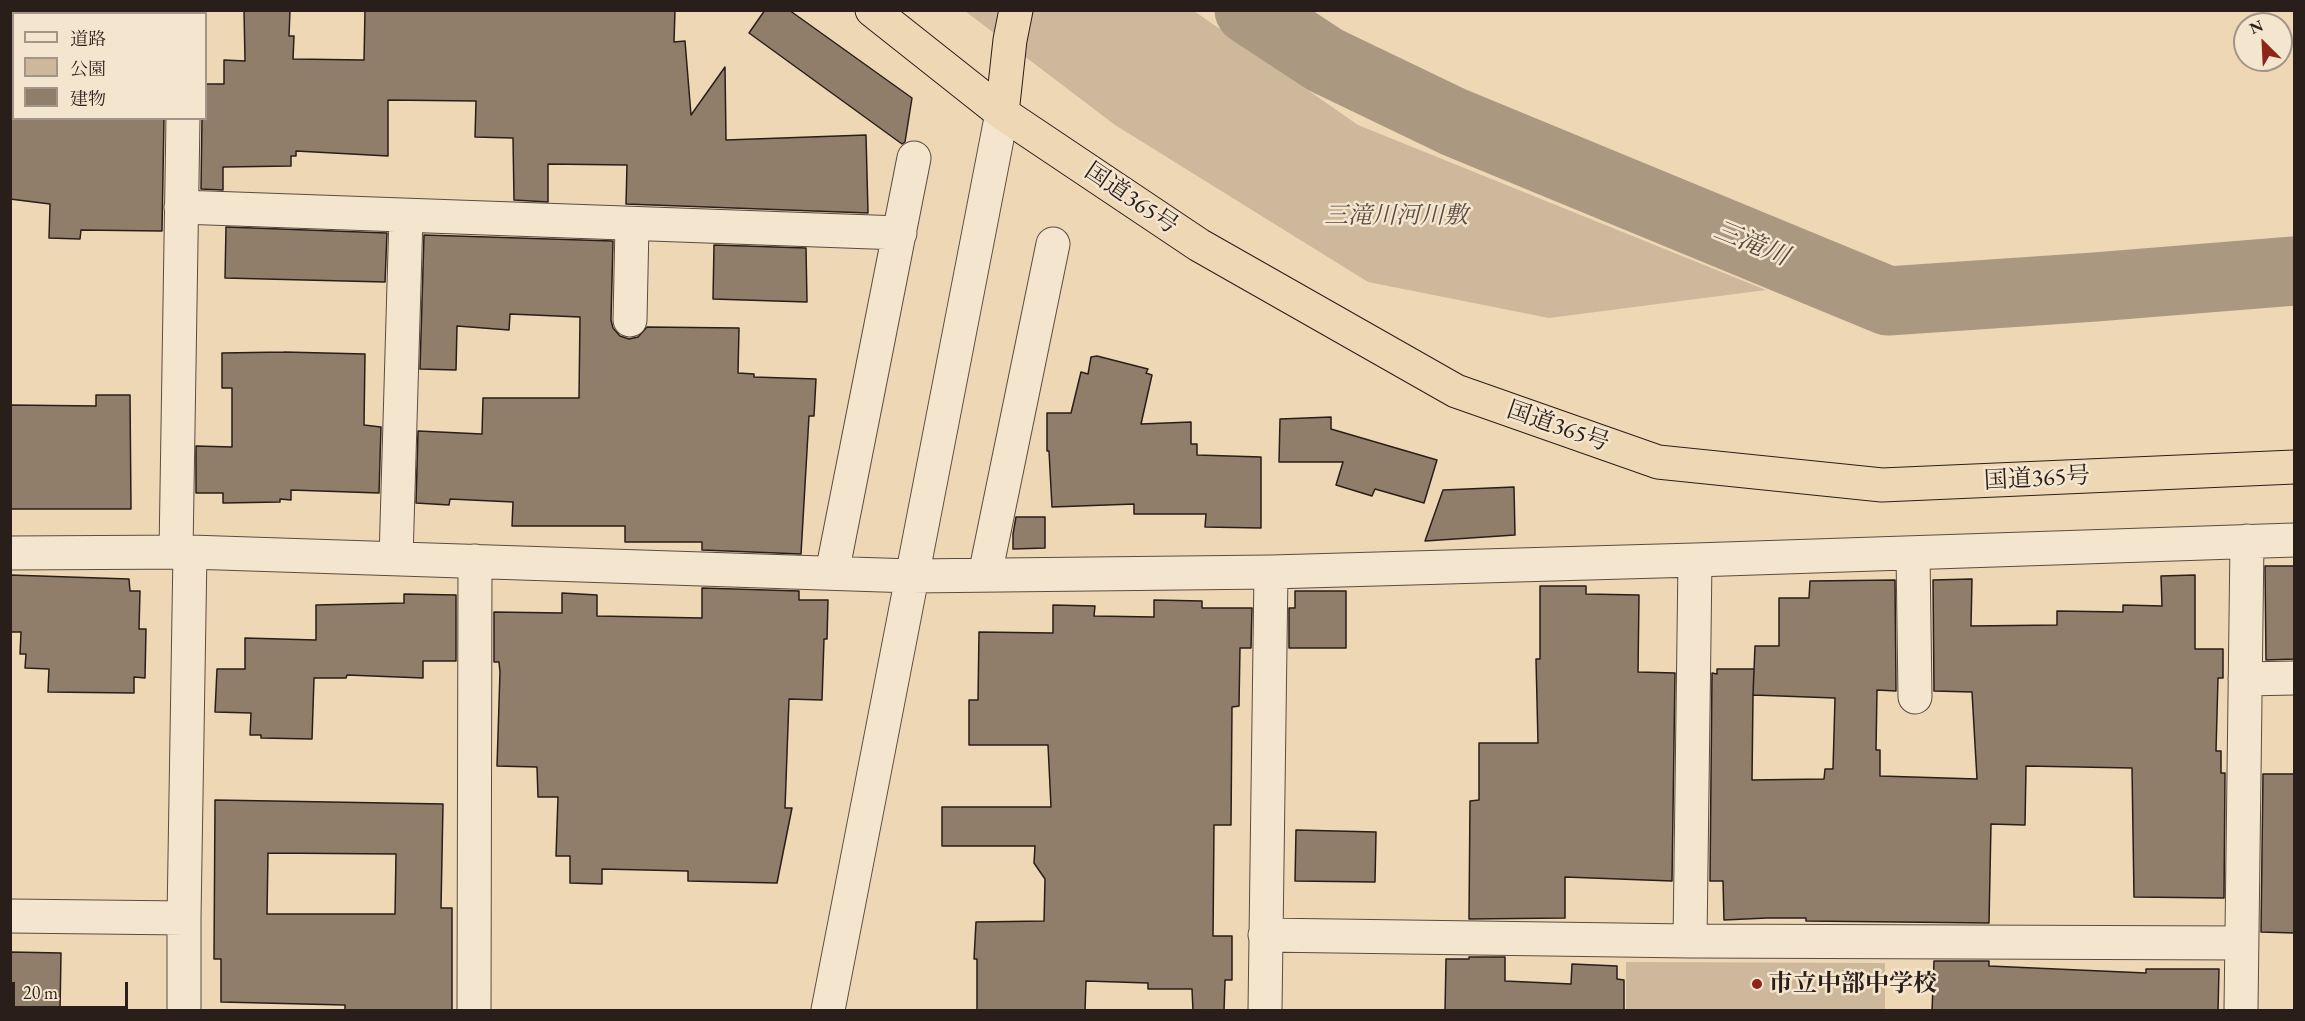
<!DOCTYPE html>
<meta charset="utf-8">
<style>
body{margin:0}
#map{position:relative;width:2305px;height:1021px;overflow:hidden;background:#eed7b5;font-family:"EB Garamond","Noto Serif JP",serif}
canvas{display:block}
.frame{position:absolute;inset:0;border:12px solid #2a1e1a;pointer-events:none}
.legend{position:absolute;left:12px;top:12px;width:195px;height:108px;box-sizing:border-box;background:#f4e5cf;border:2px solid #a39587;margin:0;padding:8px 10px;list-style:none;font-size:18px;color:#2a1e1a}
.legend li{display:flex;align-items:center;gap:12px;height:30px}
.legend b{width:30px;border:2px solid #a39587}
.north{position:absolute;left:2233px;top:12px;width:60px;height:60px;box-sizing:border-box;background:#f4e5cf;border:2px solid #a39587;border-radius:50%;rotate:336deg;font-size:16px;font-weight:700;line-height:24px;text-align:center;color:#2a1e1a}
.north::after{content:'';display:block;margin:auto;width:21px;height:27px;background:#8f2418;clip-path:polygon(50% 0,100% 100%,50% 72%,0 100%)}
.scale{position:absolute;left:12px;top:982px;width:116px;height:27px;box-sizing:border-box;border:3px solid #2a1e1a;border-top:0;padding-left:8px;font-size:18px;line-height:21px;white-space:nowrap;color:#2a1e1a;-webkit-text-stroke:4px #f4e5cf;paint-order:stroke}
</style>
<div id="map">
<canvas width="2305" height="1021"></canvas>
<div class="frame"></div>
<ul class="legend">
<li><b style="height:8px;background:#f4e5cf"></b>道路</li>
<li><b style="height:16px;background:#cdb89b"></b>公園</li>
<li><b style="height:16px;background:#907e6b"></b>建物</li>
</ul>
<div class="north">N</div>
<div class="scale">20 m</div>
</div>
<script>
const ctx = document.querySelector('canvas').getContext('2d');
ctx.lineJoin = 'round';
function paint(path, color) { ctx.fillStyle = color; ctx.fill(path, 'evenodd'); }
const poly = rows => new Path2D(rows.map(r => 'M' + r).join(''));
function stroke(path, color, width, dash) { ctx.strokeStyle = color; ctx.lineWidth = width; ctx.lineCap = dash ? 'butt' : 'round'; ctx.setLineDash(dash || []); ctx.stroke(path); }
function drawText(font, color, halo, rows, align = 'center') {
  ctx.font = font + ' "EB Garamond","Noto Serif JP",serif'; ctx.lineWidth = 5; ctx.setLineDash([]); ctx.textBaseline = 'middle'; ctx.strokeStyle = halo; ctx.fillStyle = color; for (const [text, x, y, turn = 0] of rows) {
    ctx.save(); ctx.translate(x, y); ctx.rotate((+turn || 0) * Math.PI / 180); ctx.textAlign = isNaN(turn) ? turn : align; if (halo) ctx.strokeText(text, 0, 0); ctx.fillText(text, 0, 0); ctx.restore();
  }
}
const green = poly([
 [965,11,1194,11,1358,125,1766,290,1549,318,1368,282,1115,125],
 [1626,962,1885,963,1885,1010,1626,1010]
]);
const river = poly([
 [1249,10,1325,60,1454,122,1888,301,2095,287,2294,271]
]);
const building = poly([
 [244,10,290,10,289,36,294,36,293,59,364,60,365,10,675,10,674,42,685,41,691,115,725,67,726,140,866,135,868,213,626,204,627,165,548,164,548,202,514,200,513,138,475,137,476,101,388,100,388,156,296,151,296,156,291,156,291,166,223,167,223,190,201,189,202,118,206,118,206,84,224,84,224,60,245,61,244,10],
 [765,10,789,10,912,98,905,142,902,144,749,33,765,10],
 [10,118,164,118,162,231,81,230,80,239,49,238,50,204,10,199,10,118],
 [226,227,387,233,385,282,225,278,226,227],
 [424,235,613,241,611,320,613,328,620,336,629,339,638,337,647,327,739,328,738,373,754,374,754,377,816,379,814,416,809,416,801,554,702,550,702,542,625,542,625,526,512,526,513,502,450,499,449,505,416,503,418,431,482,434,483,398,579,398,580,317,510,314,509,330,457,326,456,370,420,369,424,235],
 [714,245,806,248,807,302,713,299,714,245],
 [284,352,365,354,364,425,381,427,379,493,291,490,291,500,280,499,280,502,223,503,223,493,196,493,196,446,232,447,232,388,222,388,222,353,284,352],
 [1097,356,1148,369,1146,373,1152,375,1141,424,1191,422,1191,444,1197,444,1197,455,1261,457,1261,528,1205,527,1206,514,1134,514,1134,504,1052,507,1049,451,1047,451,1047,413,1071,413,1081,372,1088,374,1091,357,1097,356],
 [96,395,130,395,131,509,10,509,10,405,96,406,96,395],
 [1331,417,1331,429,1437,460,1424,503,1375,489,1372,496,1336,485,1343,462,1279,462,1280,419,1331,417],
 [1514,487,1515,535,1425,541,1443,490,1514,487],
 [1016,517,1045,517,1045,548,1013,549,1013,534,1016,517],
 [2265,566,2295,566,2295,659,2266,660,2265,566],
 [10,575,129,579,130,591,140,591,139,629,146,629,145,678,134,677,134,693,48,692,49,669,25,668,26,654,20,654,21,632,10,632,10,575],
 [2195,575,2195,649,2223,649,2223,678,2218,678,2216,751,2221,751,2221,773,2225,773,2224,898,2134,897,2132,768,2026,766,2025,825,1991,824,1989,923,1806,921,1806,918,1767,918,1724,920,1723,881,1710,881,1712,673,1717,674,1717,669,1754,669,1753,695,1755,646,1779,646,1779,598,1809,598,1810,581,1895,580,1896,691,1877,690,1876,750,1880,750,1880,776,1977,779,1972,692,1934,691,1933,580,1972,579,1971,626,2057,625,2057,611,2123,612,2123,605,2162,606,2161,576,2195,575],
 [1753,695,1835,698,1833,769,1825,769,1824,779,1752,780,1753,695],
 [1540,586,1586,586,1586,594,1639,595,1638,672,1675,673,1672,881,1565,877,1565,918,1469,919,1470,801,1479,800,1479,743,1538,743,1536,659,1540,659,1540,586],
 [702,588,799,591,799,600,828,600,827,639,824,639,822,700,789,699,785,808,792,808,777,883,688,881,688,871,602,869,602,884,570,883,570,856,556,856,558,797,538,797,537,767,497,766,500,672,499,662,494,662,494,612,562,613,562,593,597,595,597,616,702,618,702,588],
 [1295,591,1346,591,1346,648,1289,648,1289,608,1295,608,1295,591],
 [404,594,456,595,456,661,423,661,423,678,347,675,346,678,314,678,312,739,261,738,261,735,250,735,251,713,215,712,217,669,245,669,245,638,316,640,316,605,404,603,404,594],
 [1154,600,1202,601,1202,608,1252,608,1251,648,1240,648,1239,706,1232,707,1231,825,1214,825,1213,936,1232,936,1232,980,1225,980,1224,1011,1193,1011,1192,989,1148,989,1148,983,1086,981,1085,1011,977,1011,977,959,974,959,976,922,1044,921,1045,879,1034,863,1035,846,942,846,942,807,1051,807,1048,745,969,745,969,700,978,700,979,632,1053,633,1053,605,1095,606,1094,616,1154,617,1154,600],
 [2263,774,2295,774,2295,933,2261,932,2263,774],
 [215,800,443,804,441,908,452,908,452,1011,345,1011,345,1005,221,1002,221,959,214,959,215,800],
 [268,853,396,854,395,914,267,914,268,853],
 [1296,830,1376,832,1375,882,1295,881,1296,830],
 [10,952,61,953,60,1011,10,1011,10,952],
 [1469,957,1505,957,1505,981,1571,984,1572,964,1617,966,1617,979,1624,980,1624,1011,1445,1011,1446,959,1469,959,1469,957],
 [1934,961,1989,961,1989,966,2146,973,2146,969,2219,969,2218,1011,1932,1011,1934,961]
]);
const minor = poly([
 [185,14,185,10],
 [181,207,900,233],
 [630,320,632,225],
 [176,552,183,118],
 [10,553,190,552,912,576,1271,572,1695,560,2294,540],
 [1913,553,1915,697],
 [396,559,406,216],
 [832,573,914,158],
 [985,575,1053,244],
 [2245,679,2294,678],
 [10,916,184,918],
 [1265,935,1690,941,2241,943],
 [1690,941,1695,560],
 [184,1010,184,918,190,552],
 [474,1010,475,561],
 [828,1010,1002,113],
 [1265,1010,1271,572],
 [2241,1010,2247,541]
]);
const highway = poly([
 [872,10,1002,113,1199,245,1456,391,1658,462,1882,485,2294,467],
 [1002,113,1010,40,1016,10]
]);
const markers = [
 [1757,984,6,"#8f2418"]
];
const streetNames = [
 ["国道365号",1131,199,34],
 ["国道365号",1558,427,19],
 ["国道365号",2037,479,-3]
];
const parkNames = [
 ["三滝川河川敷",1396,216]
];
const poiNames = [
 ["市立中部中学校",1769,984]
];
const waterNames = [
 ["三滝川",1751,244,22]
];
paint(green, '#cdb89b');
stroke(river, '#ab9880', 69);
paint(building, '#907e6b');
stroke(building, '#2a1e1a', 1.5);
stroke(minor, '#5b4c41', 35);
stroke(highway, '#2a1e1a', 35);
stroke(minor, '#f4e5cf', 33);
stroke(highway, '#eed7b5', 33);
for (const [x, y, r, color] of markers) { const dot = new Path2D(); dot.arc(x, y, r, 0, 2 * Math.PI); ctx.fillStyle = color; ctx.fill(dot); stroke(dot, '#f4e5cf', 2); }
drawText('24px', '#2a1e1a', '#f4e5cf', streetNames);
drawText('italic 24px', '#5b4c41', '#f4e5cf', parkNames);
drawText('bold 24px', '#2a1e1a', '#f4e5cf', poiNames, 'left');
drawText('italic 26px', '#57493e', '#f4e5cf', waterNames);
</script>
